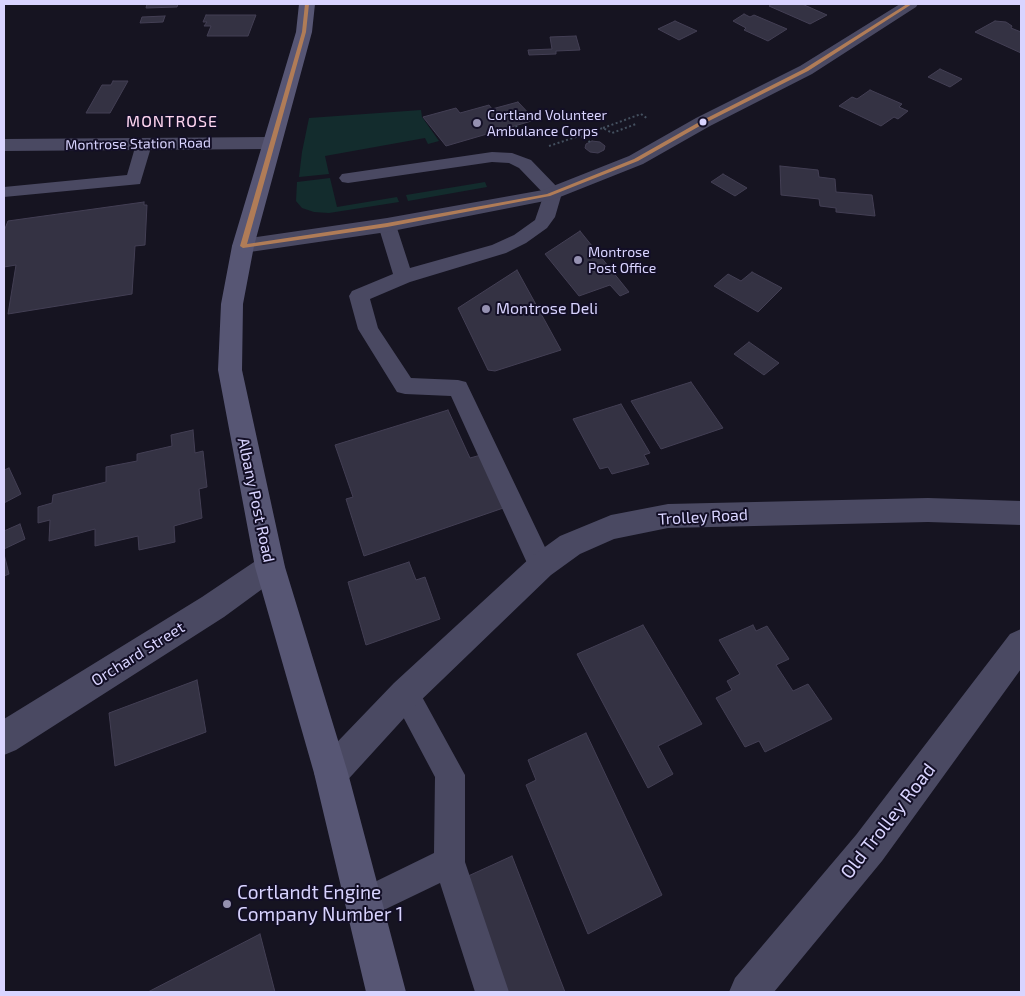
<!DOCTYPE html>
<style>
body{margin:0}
#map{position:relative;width:1025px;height:996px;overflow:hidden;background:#161421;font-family:"Exo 2",sans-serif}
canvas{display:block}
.frame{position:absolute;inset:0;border:5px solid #d9d4ff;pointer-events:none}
</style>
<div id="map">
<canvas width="1025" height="996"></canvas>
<div class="frame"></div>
</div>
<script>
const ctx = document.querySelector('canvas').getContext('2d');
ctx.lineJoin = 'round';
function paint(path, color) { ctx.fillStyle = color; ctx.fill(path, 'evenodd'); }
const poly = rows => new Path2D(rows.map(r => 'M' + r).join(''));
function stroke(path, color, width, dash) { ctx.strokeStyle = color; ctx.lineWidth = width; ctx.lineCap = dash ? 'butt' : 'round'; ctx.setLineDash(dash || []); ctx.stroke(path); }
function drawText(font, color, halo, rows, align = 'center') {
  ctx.font = font + ' "Exo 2",sans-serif'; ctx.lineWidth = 4; ctx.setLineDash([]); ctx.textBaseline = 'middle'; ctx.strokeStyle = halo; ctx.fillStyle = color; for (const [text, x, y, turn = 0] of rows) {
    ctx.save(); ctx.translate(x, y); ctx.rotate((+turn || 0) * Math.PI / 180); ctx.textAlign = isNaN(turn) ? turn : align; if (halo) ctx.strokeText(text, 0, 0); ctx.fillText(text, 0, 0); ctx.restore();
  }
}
const green = poly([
 [421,110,422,117,439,141,428,144,425,138,325,156,329,174,299,177,302,152,309,118],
 [330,178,337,207,397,197,399,202,329,213,314,212,302,208,296,201,297,182],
 [485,182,487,187,408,201,406,195]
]);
const building = poly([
 [147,4,178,4,177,7,146,8,147,4],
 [772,4,802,4,827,15,810,24,769,6,772,4],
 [744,14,750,17,754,15,787,29,768,41,744,30,746,28,733,21,744,14],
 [206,15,256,15,248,36,207,36,211,26,204,26,207,22,203,22,206,15],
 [165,16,163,22,140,23,142,17,165,16],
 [675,21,697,31,679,40,658,29,675,21],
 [995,21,1006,22,1012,26,1011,28,1021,32,1021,53,975,32,995,21],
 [576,36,580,50,556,51,556,54,529,55,528,50,552,49,550,37,576,36],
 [940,69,962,79,950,87,928,77,940,69],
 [113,81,128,81,110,113,86,113,102,85,111,85,113,81],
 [870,90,902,104,899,107,908,111,898,119,894,117,881,126,839,106,852,97,857,99,870,90],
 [518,102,535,120,446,146,423,117,456,108,460,113,489,105,492,109,518,102],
 [592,141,600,142,605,146,604,150,598,153,590,152,585,148,586,144,592,141],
 [780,166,818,170,819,177,835,179,836,192,872,195,875,216,836,212,836,208,820,206,819,199,781,195,780,166],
 [723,174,747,188,735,196,711,182,723,174],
 [144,202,144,205,147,205,145,245,135,246,132,294,8,314,16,265,4,267,4,231,8,221,144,202],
 [580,231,629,292,620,296,610,285,579,296,545,254,580,231],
 [517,270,561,350,495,371,488,370,458,308,517,270],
 [752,272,782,288,758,312,714,286,728,274,741,281,752,272],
 [749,342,779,363,764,375,734,354,749,342],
 [691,382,723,428,661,449,631,401,691,382],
 [621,404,650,453,644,455,649,464,612,474,608,467,600,469,573,419,621,404],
 [448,410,470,458,488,453,512,505,364,556,346,499,353,497,335,445,448,410],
 [193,430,195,453,203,451,207,487,199,489,202,518,174,526,175,542,139,550,138,536,95,546,95,529,49,541,50,520,38,523,38,507,52,503,53,495,106,482,106,467,137,461,137,454,172,446,171,435,193,430],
 [9,468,21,494,4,503,4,470,9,468],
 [20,524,25,539,4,549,4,531,20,524],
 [4,554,9,574,4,576,4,554],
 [409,562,416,580,425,577,440,619,366,645,348,582,409,562],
 [643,625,702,724,658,746,673,774,648,788,577,654,643,625],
 [753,625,756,631,767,626,789,659,776,665,793,691,808,684,832,719,765,752,759,741,745,747,716,698,732,690,727,681,740,674,719,640,753,625],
 [197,680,206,732,115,766,109,713,197,680],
 [586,733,662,895,588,934,526,785,536,780,528,760,586,733],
 [512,856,565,992,492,992,455,882,512,856],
 [260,934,275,992,148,992,260,934]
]);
const path = poly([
 [516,126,519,132],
 [603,128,641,114,648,119],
 [581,136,590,142],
 [549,146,603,128,612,133,636,124]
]);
const service = poly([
 [144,139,150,141,152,144,140,184,4,197,4,187,127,175,136,144,138,141,144,139],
 [492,152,512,153,531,160,559,189,562,193,555,217,547,228,526,243,506,253,410,282,370,299,378,328,411,378,458,380,466,382,554,566,550,574,541,577,532,574,451,396,405,394,397,392,358,329,349,296,352,291,393,274,378,225,381,221,387,219,393,221,396,225,410,268,492,245,514,235,535,220,544,194,519,168,509,163,492,162,348,183,342,182,339,178,342,174,492,152],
 [405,680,415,684,465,775,465,862,509,992,475,992,440,883,363,920,352,915,347,904,352,893,434,853,435,777,391,694,395,684,405,680]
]);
const minor = poly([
 [270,554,280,558,285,567,280,576,224,617,16,750,4,755,4,719,202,597,260,558,270,554]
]);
const tertiary = poly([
 [900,4,918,4,916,7,812,74,710,126,643,164,555,199,387,232,243,253,235,251,232,246,235,241,243,239,387,218,543,190,629,156,696,118,800,66,900,4],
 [271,137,278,139,280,143,278,147,271,149,4,151,4,139,271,137],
 [928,498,1021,501,1021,525,928,522,668,528,614,539,580,554,551,575,416,705,343,785,331,790,319,785,314,773,319,761,394,683,531,557,560,536,611,515,668,504,928,498],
 [1021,629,1021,669,882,861,774,992,729,992,735,978,856,835,1010,634,1021,629]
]);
const secondary = poly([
 [299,4,315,4,312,32,254,246,243,304,242,370,285,567,348,773,406,992,366,992,314,773,255,567,218,370,221,304,232,246,296,32,299,4]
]);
const bus1 = poly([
 [305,4,309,4,306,32,247,244,387,223,547,194,634,159,701,121,804,69,907,4,912,4,808,71,705,123,638,161,550,196,387,227,243,248,240,246,302,32,305,4]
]);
const markers = [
 [703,122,4.5,"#d9d4ff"],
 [477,123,5,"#9591b1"],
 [578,260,5,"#9591b1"],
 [486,309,5,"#9591b1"],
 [227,904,5,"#9591b1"]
];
const farPoinames = [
 ["Cortland Volunteer",487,115],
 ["Ambulance Corps",487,131],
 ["Montrose",588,252],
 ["Post Office",588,268]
];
const farStreetnames = [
 ["Montrose Station Road",138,144,-1]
];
const farQuarternames = [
 ["MONTROSE",172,122]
];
const poiNames = [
 ["Montrose Deli",496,309]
];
const streetNames = [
 ["Albany Post Road",256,500,78],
 ["Trolley Road",703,517,-3],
 ["Orchard Street",138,654,-32]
];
const nearStreetnames = [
 ["Old Trolley Road",888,821,-52]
];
const nearPoinames = [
 ["Cortlandt Engine",237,893],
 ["Company Number 1",237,915]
];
paint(green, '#132c2d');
paint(building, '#343243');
stroke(building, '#433f54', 1);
stroke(path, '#44505f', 2, [2, 2.5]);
paint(service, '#4a4962');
paint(minor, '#4a4962');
paint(tertiary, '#4a4962');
paint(secondary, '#575674');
paint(bus1, '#b07c57');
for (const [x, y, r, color] of markers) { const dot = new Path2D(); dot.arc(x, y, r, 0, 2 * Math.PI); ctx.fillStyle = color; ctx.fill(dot); stroke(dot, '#130f26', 2); }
drawText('14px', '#d9d4ff', '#130f26', farPoinames, 'left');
drawText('14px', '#d9d4ff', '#130f26', farStreetnames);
ctx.letterSpacing = '1px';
drawText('16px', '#ffd6f0', '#130f26', farQuarternames);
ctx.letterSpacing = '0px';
drawText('16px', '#d9d4ff', '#130f26', poiNames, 'left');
drawText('16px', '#d9d4ff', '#130f26', streetNames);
drawText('19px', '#d9d4ff', '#130f26', nearStreetnames);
drawText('19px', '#d9d4ff', '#130f26', nearPoinames, 'left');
</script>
